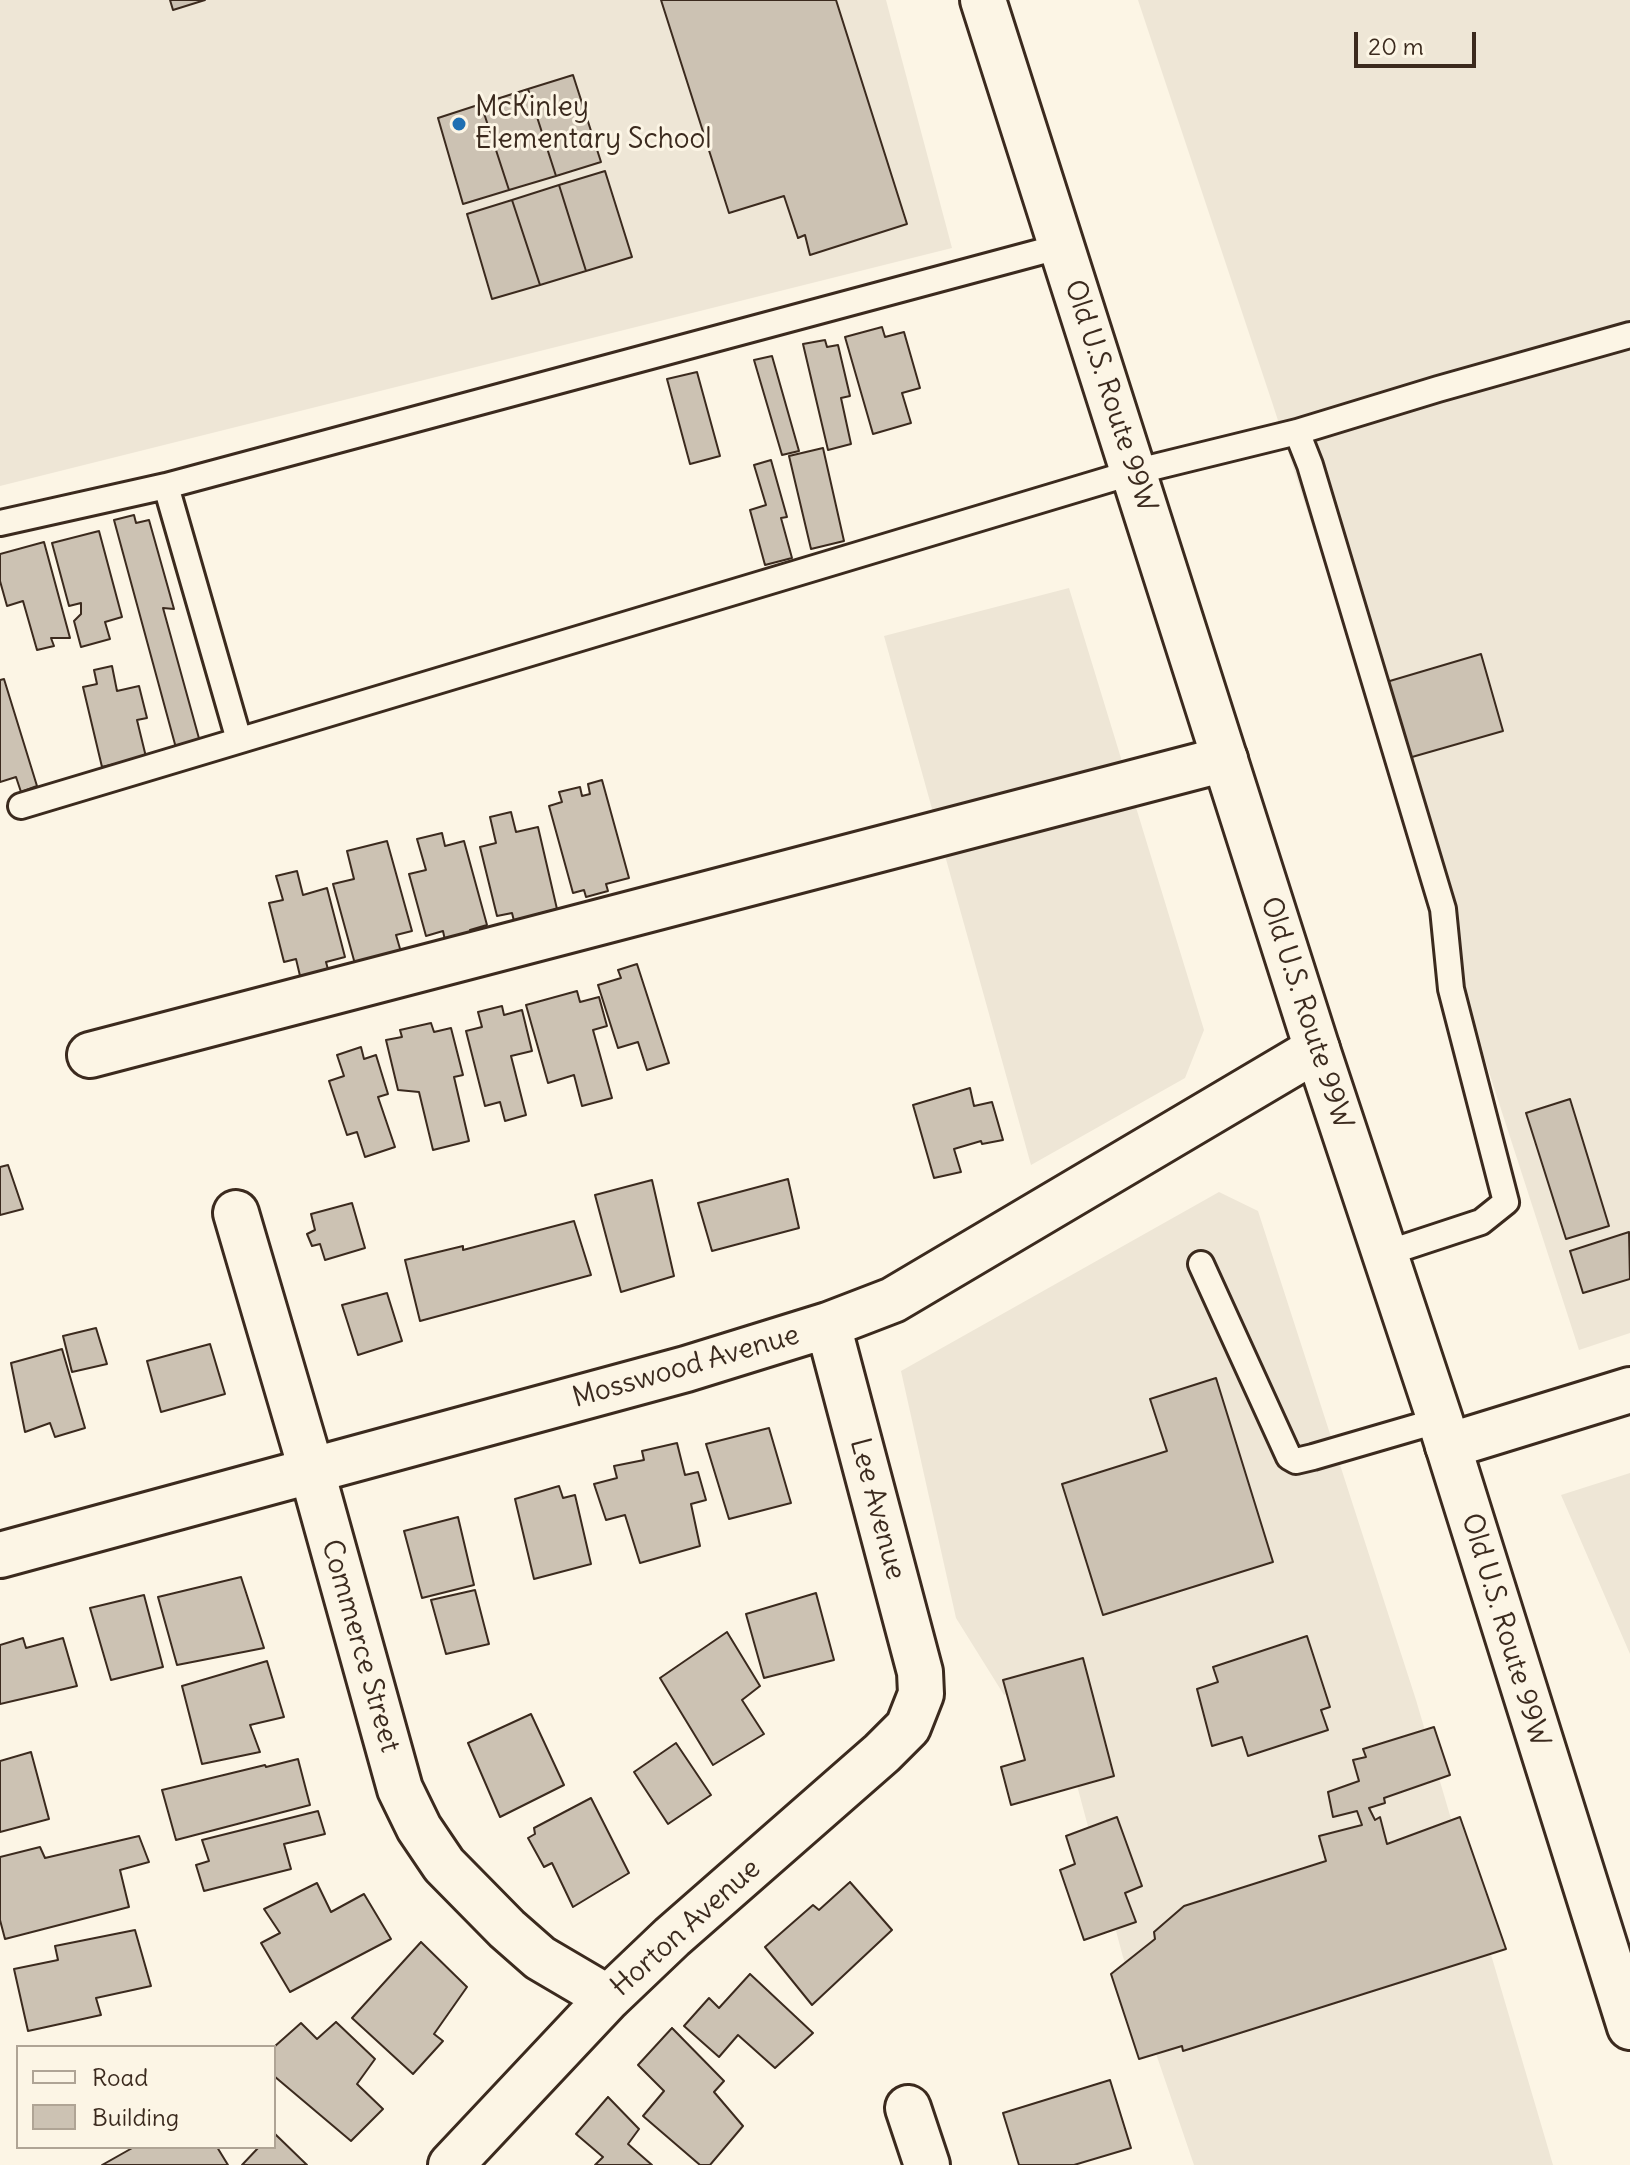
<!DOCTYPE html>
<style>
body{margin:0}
#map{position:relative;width:1630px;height:2165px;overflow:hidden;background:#fcf5e5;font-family:Delius,sans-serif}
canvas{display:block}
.legend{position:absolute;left:16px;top:2045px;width:260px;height:104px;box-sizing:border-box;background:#fcf5e5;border:2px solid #afa495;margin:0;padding:10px 14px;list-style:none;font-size:24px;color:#3b2a1e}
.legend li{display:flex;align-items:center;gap:16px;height:40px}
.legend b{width:40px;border:2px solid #afa495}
.scale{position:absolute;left:1354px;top:32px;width:122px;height:36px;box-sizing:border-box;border:4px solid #3b2a1e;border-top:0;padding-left:10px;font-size:24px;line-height:28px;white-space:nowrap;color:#3b2a1e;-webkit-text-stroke:6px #fcf5e5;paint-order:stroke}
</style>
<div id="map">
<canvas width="1630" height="2165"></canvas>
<ul class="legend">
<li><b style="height:10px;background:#fcf5e5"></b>Road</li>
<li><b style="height:22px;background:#ccc2b3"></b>Building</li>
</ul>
<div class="scale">20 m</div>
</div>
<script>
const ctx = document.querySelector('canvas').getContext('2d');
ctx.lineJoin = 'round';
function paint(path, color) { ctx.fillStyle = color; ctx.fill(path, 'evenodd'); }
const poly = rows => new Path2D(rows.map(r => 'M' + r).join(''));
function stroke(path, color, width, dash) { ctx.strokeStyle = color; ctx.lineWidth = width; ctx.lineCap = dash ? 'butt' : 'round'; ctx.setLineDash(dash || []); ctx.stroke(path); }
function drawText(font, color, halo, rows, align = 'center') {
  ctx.font = font + ' Delius,sans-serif'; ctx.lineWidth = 6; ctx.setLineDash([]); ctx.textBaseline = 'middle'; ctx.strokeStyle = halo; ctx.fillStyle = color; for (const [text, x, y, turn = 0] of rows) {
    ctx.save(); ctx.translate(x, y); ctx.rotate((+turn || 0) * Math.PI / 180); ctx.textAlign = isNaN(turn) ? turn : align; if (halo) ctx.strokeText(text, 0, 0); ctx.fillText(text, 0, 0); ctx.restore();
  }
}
const built = poly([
 [0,0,886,0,952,248,0,486],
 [1138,0,1630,0,1630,1333,1579,1350,1272,402],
 [1069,588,1204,1030,1185,1078,1031,1165,884,636],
 [1219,1192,1258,1211,1416,1700,1553,2165,1194,2165,1123,1957,1049,1681,1004,1695,956,1618,901,1371],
 [1630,1473,1630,1654,1561,1495]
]);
const building = poly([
 [170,0,205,0,173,10,170,0],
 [661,0,836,0,907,224,810,255,805,235,798,238,784,196,729,213,661,0],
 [573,75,601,162,556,176,528,89,573,75],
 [528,89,556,176,509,190,481,104,528,89],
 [481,104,509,190,463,204,438,118,481,104],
 [605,171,632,257,586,271,559,185,605,171],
 [559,185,586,271,540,285,512,200,559,185],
 [512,200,540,285,492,299,467,214,512,200],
 [882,327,885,337,904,332,920,388,902,393,911,423,873,434,845,337,882,327],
 [825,340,827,347,838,345,850,396,841,398,851,444,828,450,803,344,825,340],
 [772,356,799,451,782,455,754,360,772,356],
 [697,372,720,456,690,464,667,379,697,372],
 [823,448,844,541,811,549,789,456,823,448],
 [771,460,787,517,781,518,792,558,765,565,750,510,766,505,754,465,771,460],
 [134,515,136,523,149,520,174,609,163,608,200,742,176,748,114,520,134,515],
 [99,531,122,617,105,622,110,639,81,647,74,621,81,614,81,603,69,606,52,543,99,531],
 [44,542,70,638,51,638,54,646,37,650,23,601,7,606,0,581,0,554,44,542],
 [1481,654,1503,731,1405,759,1383,683,1481,654],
 [112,666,117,691,139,686,147,718,137,720,146,757,102,767,83,687,97,684,94,670,112,666],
 [4,679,37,786,21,792,16,777,0,782,0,680,4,679],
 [602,780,629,878,606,884,608,891,586,897,584,890,573,893,549,806,562,802,559,792,580,787,582,796,590,794,588,784,602,780],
 [511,812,516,832,538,827,557,909,538,914,540,923,516,929,512,913,497,916,480,847,496,843,490,817,511,812],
 [442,833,445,846,464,841,487,925,470,930,475,938,446,945,443,931,426,936,409,874,426,870,417,839,442,833],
 [387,841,412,931,396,935,401,952,355,964,333,884,354,879,347,851,387,841],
 [297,871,303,895,327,888,345,957,326,962,329,973,301,980,296,959,284,962,269,903,283,900,276,876,297,871],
 [637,964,669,1063,647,1070,638,1042,618,1048,598,985,621,978,618,970,637,964],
 [577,991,580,1002,599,997,607,1026,593,1030,612,1098,582,1106,574,1075,548,1083,526,1005,577,991],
 [502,1006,504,1015,522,1010,532,1051,511,1056,526,1115,505,1121,500,1102,485,1106,466,1031,482,1027,478,1012,502,1006],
 [431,1023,434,1032,451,1028,463,1075,454,1077,469,1141,433,1150,419,1092,398,1090,386,1040,402,1037,400,1030,431,1023],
 [361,1047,364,1059,376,1055,388,1094,378,1097,395,1147,365,1157,357,1132,347,1135,329,1081,344,1076,337,1055,361,1047],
 [970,1088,974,1106,992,1102,1003,1140,982,1144,981,1141,954,1149,961,1172,934,1178,913,1105,970,1088],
 [1570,1099,1609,1226,1566,1239,1526,1113,1570,1099],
 [8,1165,23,1209,0,1215,0,1167,8,1165],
 [788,1179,799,1228,712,1251,698,1203,788,1179],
 [652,1180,674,1276,621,1292,595,1195,652,1180],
 [352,1203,365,1248,325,1260,320,1244,312,1246,307,1234,315,1230,311,1214,352,1203],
 [574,1221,591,1275,420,1321,405,1260,463,1246,463,1250,574,1221],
 [1629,1232,1630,1279,1583,1293,1570,1251,1629,1232],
 [387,1293,402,1341,358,1355,342,1305,387,1293],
 [96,1328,107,1364,72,1372,63,1336,96,1328],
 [210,1344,225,1394,161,1412,147,1361,210,1344],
 [62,1349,85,1428,55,1437,50,1423,25,1432,11,1363,62,1349],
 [1216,1378,1273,1562,1103,1615,1062,1484,1167,1451,1150,1399,1216,1378],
 [769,1428,791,1503,729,1519,706,1444,769,1428],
 [677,1443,685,1475,698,1472,706,1500,691,1504,700,1546,640,1563,625,1515,606,1520,594,1484,617,1478,614,1466,644,1460,642,1451,677,1443],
 [559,1486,563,1498,575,1495,591,1564,534,1579,515,1499,559,1486],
 [458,1517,474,1585,422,1598,404,1531,458,1517],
 [241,1577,264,1648,177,1665,158,1597,241,1577],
 [475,1590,489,1644,446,1654,431,1600,475,1590],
 [816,1593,834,1660,764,1678,746,1614,816,1593],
 [144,1595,163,1667,111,1680,90,1608,144,1595],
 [727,1632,760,1686,742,1700,764,1734,713,1765,660,1678,727,1632],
 [1307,1636,1330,1707,1321,1710,1328,1730,1248,1756,1242,1737,1212,1746,1197,1689,1218,1682,1213,1667,1307,1636],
 [23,1638,26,1648,63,1638,77,1686,0,1704,0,1645,23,1638],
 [1083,1658,1114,1776,1011,1805,1001,1767,1025,1760,1003,1680,1083,1658],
 [267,1661,284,1717,250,1725,260,1752,202,1764,182,1686,267,1661],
 [531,1714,564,1785,500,1817,468,1743,531,1714],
 [1434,1727,1450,1775,1384,1798,1385,1803,1369,1808,1375,1820,1380,1817,1387,1844,1460,1817,1506,1949,1183,2051,1182,2046,1139,2059,1111,1974,1155,1939,1154,1932,1184,1906,1326,1861,1319,1836,1362,1825,1357,1811,1333,1817,1328,1792,1359,1781,1353,1760,1366,1757,1363,1749,1434,1727],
 [676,1743,711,1795,668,1824,634,1772,676,1743],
 [31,1752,49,1819,0,1832,0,1761,31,1752],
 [298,1759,310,1805,176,1840,162,1790,265,1765,266,1767,298,1759],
 [591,1798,629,1873,573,1907,552,1863,544,1867,528,1838,535,1834,534,1828,591,1798],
 [318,1811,325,1834,284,1844,291,1869,204,1891,196,1865,209,1861,202,1840,318,1811],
 [1117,1817,1142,1886,1125,1893,1136,1922,1084,1940,1060,1870,1075,1864,1066,1836,1117,1817],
 [139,1836,149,1862,120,1870,129,1907,5,1939,0,1920,0,1857,40,1847,45,1858,139,1836],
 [850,1882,892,1930,812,2005,765,1947,813,1905,819,1910,850,1882],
 [317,1883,331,1912,364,1894,391,1939,290,1992,261,1943,280,1933,264,1909,317,1883],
 [135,1930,151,1986,96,1998,101,2015,28,2031,14,1969,58,1960,55,1946,135,1930],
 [421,1942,467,1987,434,2034,443,2041,413,2074,352,2018,421,1942],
 [750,1974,813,2033,775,2068,738,2035,719,2057,684,2026,709,1998,719,2008,750,1974],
 [336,2022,375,2059,357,2084,383,2109,351,2141,274,2076,274,2047,301,2023,317,2039,336,2022],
 [672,2028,724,2081,714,2092,743,2126,710,2165,700,2165,643,2116,664,2091,638,2065,672,2028],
 [1110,2080,1131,2148,1074,2165,1019,2165,1003,2113,1110,2080],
 [608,2097,639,2129,628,2144,652,2165,595,2165,603,2157,576,2134,608,2097],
 [274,2133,307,2165,242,2165,259,2147,274,2147,274,2133],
 [134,2147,217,2147,228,2165,102,2165,134,2147]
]);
const service = poly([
 [1297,432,1310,465,1443,909,1451,989,1506,1202,1481,1222,1384,1254],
 [0,523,166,486],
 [239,740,166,486,1062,246],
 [21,806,1134,472,1297,432,1438,389,1630,335],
 [1201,1264,1289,1457,1296,1461,1313,1457,1440,1420]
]);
const minor = poly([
 [90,1055,1225,759],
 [236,1213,312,1472,400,1789,419,1828,444,1865,507,1929,540,1958,608,1998],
 [0,1555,686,1369,828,1325,893,1300,1317,1049],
 [908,2108,927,2165],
 [451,2165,608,1998,672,1937,882,1753,908,1727,921,1694,920,1672,828,1325]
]);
const tertiary = poly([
 [1448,1446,1630,1390]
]);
const secondary = poly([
 [983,0,1317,1049,1440,1420,1630,2027]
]);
const markers = [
 [459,124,8,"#1f6fb2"]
];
const poiNames = [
 ["McKinley",475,108],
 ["Elementary School",475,140]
];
const streetNames = [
 ["Old U.S. Route 99W",1110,396,72],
 ["Old U.S. Route 99W",1306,1013,72],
 ["Mosswood Avenue",686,1367,-16],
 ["Lee Avenue",877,1509,75],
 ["Old U.S. Route 99W",1505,1630,73],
 ["Commerce Street",360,1646,74],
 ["Horton Avenue",686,1928,-42]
];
paint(built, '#eee6d6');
paint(building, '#ccc2b3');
stroke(building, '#3b2a1e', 2);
stroke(service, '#3b2a1e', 30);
stroke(minor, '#3b2a1e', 50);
stroke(tertiary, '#3b2a1e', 50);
stroke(secondary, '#3b2a1e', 50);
stroke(service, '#fcf5e5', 24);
stroke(minor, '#fcf5e5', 44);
stroke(tertiary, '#fcf5e5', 44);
stroke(secondary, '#fcf5e5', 44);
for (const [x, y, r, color] of markers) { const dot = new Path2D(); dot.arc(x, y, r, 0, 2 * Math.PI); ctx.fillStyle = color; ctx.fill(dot); stroke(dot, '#fcf5e5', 3); }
drawText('28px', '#3b2a1e', '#fcf5e5', poiNames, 'left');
drawText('28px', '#3b2a1e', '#fcf5e5', streetNames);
</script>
